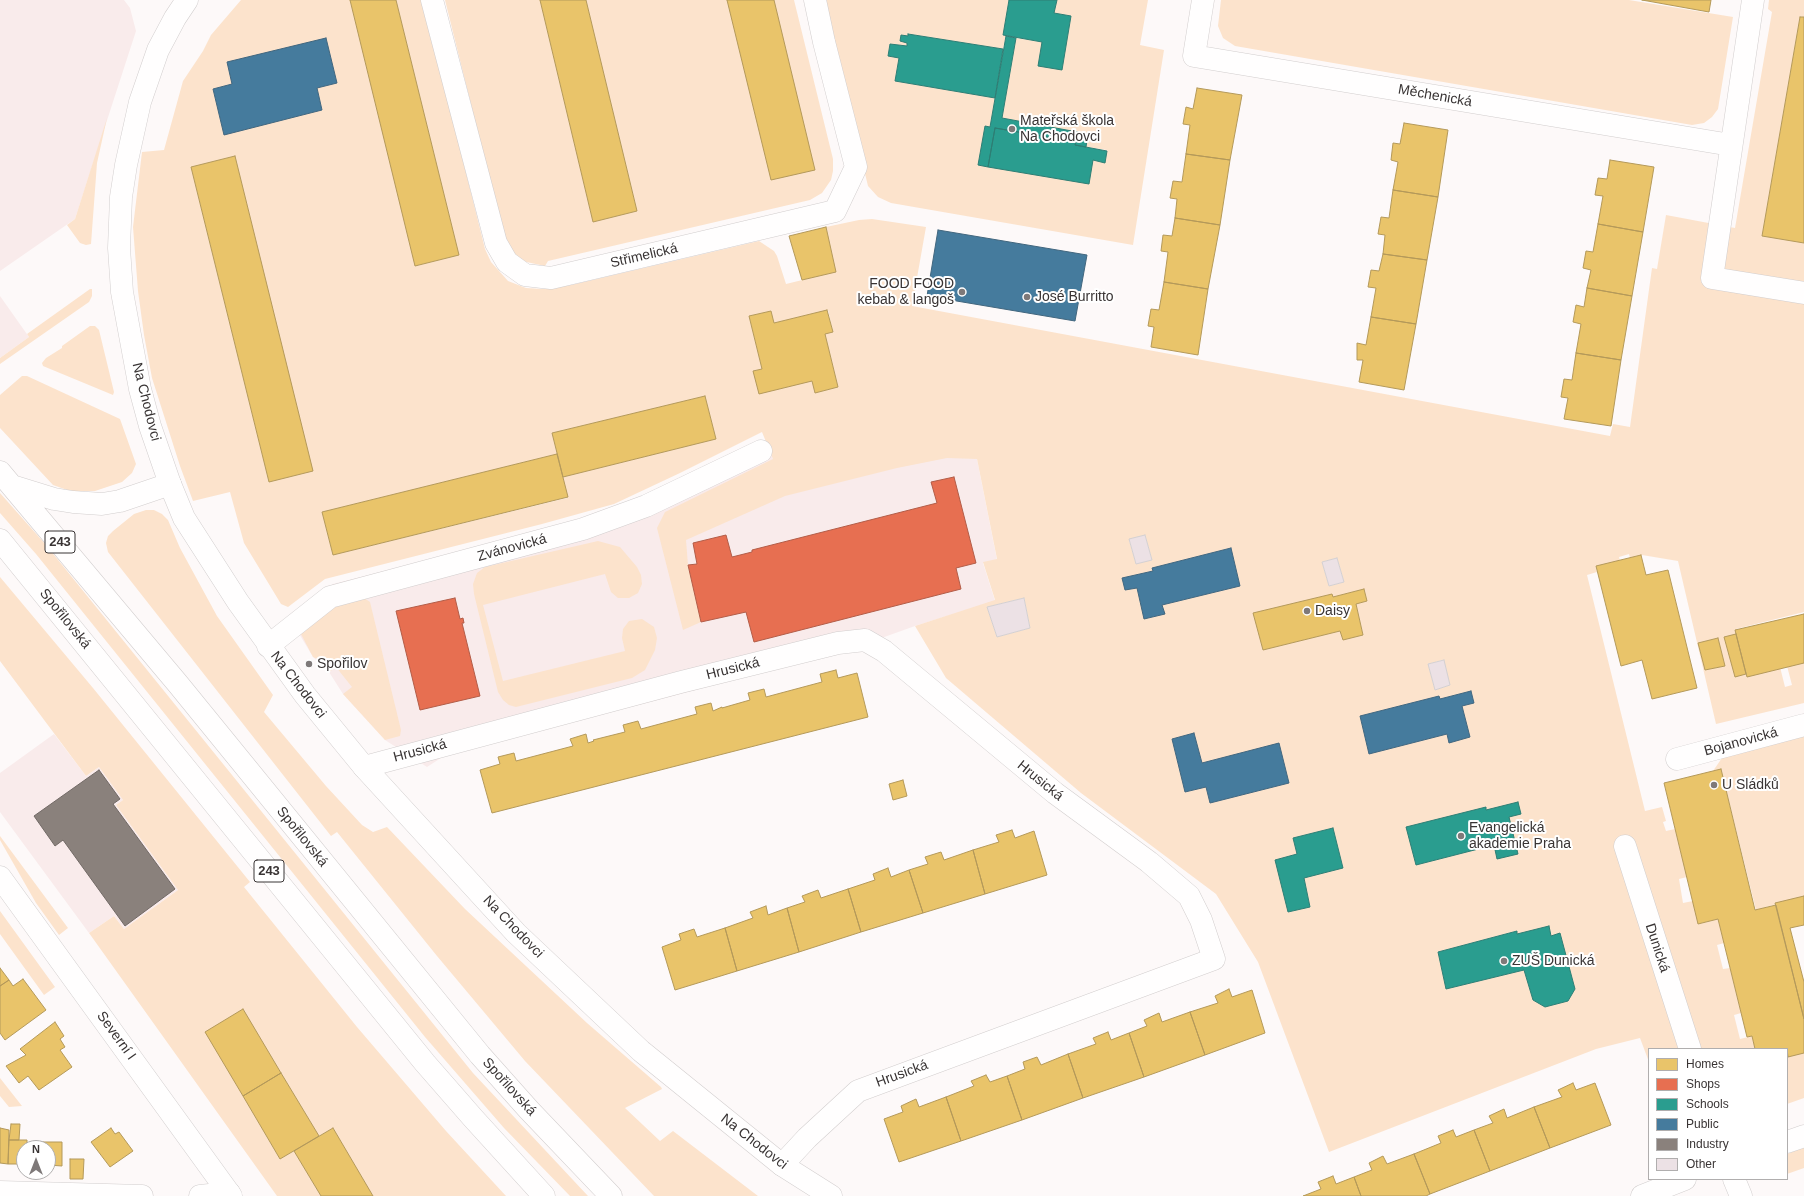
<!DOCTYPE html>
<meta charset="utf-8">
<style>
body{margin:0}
#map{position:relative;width:1804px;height:1196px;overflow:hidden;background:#fdf9f9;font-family:Helvetica,sans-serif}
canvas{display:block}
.legend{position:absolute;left:1648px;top:1048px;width:140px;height:132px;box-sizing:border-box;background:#fff;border:1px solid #b0aeae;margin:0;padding:5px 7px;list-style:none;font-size:12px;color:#393434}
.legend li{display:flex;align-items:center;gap:8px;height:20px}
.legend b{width:20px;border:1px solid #b0aeae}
.north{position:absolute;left:16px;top:1140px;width:40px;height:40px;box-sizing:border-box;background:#fff;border:1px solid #b0aeae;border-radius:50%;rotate:0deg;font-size:11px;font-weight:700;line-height:16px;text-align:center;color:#393434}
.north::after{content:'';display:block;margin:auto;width:14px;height:18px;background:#7e7979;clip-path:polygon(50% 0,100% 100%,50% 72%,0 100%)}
</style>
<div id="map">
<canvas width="1804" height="1196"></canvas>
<ul class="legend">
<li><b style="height:11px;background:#e9c46a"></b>Homes</li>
<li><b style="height:11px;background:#e76f51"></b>Shops</li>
<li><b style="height:11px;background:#2a9d8f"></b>Schools</li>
<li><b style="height:11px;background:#457b9d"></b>Public</li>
<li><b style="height:11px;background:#8a817c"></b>Industry</li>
<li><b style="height:11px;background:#ece1e5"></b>Other</li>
</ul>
<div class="north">N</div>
</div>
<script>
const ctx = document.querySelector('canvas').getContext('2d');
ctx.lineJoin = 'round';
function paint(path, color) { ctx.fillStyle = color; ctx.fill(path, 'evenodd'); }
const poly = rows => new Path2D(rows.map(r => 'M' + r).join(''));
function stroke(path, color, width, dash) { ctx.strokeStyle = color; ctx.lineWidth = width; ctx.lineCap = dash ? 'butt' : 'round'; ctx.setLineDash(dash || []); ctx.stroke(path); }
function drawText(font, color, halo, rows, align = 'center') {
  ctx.font = font + ' Helvetica,sans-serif'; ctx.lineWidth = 4; ctx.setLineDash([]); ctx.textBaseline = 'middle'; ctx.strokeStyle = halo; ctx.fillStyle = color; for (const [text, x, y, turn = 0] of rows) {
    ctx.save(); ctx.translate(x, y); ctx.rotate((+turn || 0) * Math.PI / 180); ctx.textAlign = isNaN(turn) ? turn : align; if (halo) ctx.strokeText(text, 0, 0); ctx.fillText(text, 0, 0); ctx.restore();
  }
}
const built = poly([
 [0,0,124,0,130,8,136,31,75,219,0,271],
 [0,296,29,337,0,358],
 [852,410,977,459,997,560,983,563,995,601,915,626,848,650,444,756,427,767,385,740,343,694,329,672,313,657,289,617,333,584,581,521,644,497,765,440,773,458],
 [54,734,86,776,99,767,123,800,116,805,178,890,124,929,114,916,89,933,0,812,0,773]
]);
const green = poly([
 [241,0,350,0,416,266,459,255,396,0,423,0,485,249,491,262,508,281,526,288,542,289,571,285,759,241,774,251,777,256,786,284,835,272,826,227,859,220,872,219,926,227,912,306,1610,436,1613,424,1630,427,1652,268,1657,269,1666,215,1735,228,1772,12,1768,9,1769,0,1804,0,1804,17,1800,17,1762,236,1804,243,1804,612,1736,629,1737,634,1725,637,1735,676,1746,674,1747,675,1780,667,1785,687,1792,685,1787,666,1804,661,1804,703,1716,724,1678,561,1642,555,1630,558,1629,554,1619,557,1620,561,1596,566,1597,572,1587,575,1645,811,1662,807,1666,821,1663,822,1666,831,1675,829,1687,877,1679,879,1683,903,1693,901,1699,924,1718,919,1724,943,1717,945,1723,969,1730,968,1741,1013,1734,1015,1740,1039,1752,1036,1755,1049,1649,1049,1649,1062,1640,1038,1596,1049,1329,1152,1258,962,1216,894,1081,793,946,678,915,626,995,600,983,562,997,559,977,459,947,458,897,468,785,496,686,540,688,565,701,622,683,630,657,528,665,512,773,459,762,432,680,473,614,504,542,524,325,579,288,607,281,604,244,543,230,492,193,501,180,466,152,378,144,335,138,291,133,227,142,152,164,150,183,81,203,51,211,35],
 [326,39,337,83,317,88,322,110,224,134,213,89,232,84],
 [235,156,312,471,269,482,191,167],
 [828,310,833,332,825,334,838,387,815,393,812,381,753,371,762,369,749,316,771,311,774,323],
 [705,396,716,439,563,477,567,498,333,555,322,512,557,454,552,433],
 [1145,535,1152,560,1136,564,1129,540],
 [1231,548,1240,586,1162,605,1164,614,1145,619,1137,588,1125,590,1122,578,1153,571,1152,568],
 [1337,558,1344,582,1329,586,1322,562],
 [1364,589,1367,601,1356,604,1363,635,1343,640,1340,631,1263,650,1254,613,1332,594,1333,597],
 [1024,598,1030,628,997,637,987,607],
 [1718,638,1725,666,1705,670,1698,643],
 [1443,660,1450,685,1435,690,1428,664],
 [1471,691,1474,703,1462,706,1470,737,1449,742,1447,734,1369,754,1360,716,1439,696,1440,699],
 [1194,733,1202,763,1279,744,1289,783,1210,803,1206,787,1185,792,1172,739],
 [1486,808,1497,859,1494,845,1416,865,1407,827],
 [1333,828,1343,867,1304,878,1310,907,1288,912,1276,860,1297,854,1293,838],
 [1516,931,1517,934,1551,936,1560,934,1575,989,1568,1001,1545,1007,1533,1000,1524,970,1446,989,1438,952],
 [445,0,540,0,593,222,637,211,586,0,794,0,833,159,833,171,831,180,822,193,810,200,548,261,545,266,522,261,511,250,504,237],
 [823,0,1009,0,1003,35,1006,36,1003,49,909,34,907,46,890,44,888,55,899,58,895,81,995,98,990,127,1093,160,1105,162,1107,150,1086,147,1088,134,1002,118,1016,38,1042,42,1062,69,1071,16,1054,13,1057,0,1148,0,1140,45,1164,50,1133,245,891,203,878,197,868,186],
 [1221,0,1629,0,1733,17,1718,109,1712,117,1704,123,1692,125,1235,46,1223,38,1218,26],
 [107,118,97,163,91,244,86,245,80,243,67,225,75,219],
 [90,289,92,289,92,296,89,302,0,364,0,358,29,337,27,334],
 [90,326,95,326,99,330,114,392,113,395,43,366,42,363,46,358,62,348,62,346],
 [22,376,27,376,120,419,136,464,132,473,122,482,95,491,70,491,53,485,0,428,0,395],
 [0,493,46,545,473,1073,588,1196,570,1196,504,1128,425,1037,36,554,0,513],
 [146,510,154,510,162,514,168,520,180,548,217,616,273,695,264,712,326,786,362,825,373,832,387,827,465,909,587,1023,661,1087,662,1089,625,1108,660,1141,673,1131,758,1196,654,1196,525,1061,437,956,337,832,331,836,108,552,106,543,108,536,113,531,134,514],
 [598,541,620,547,637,567,641,575,642,584,638,593,629,598,618,598,611,592,605,574,483,605,503,681,625,651,622,638,623,629,629,621,642,619,654,627,657,638,655,650,645,670,632,678,516,707,509,705,503,700,498,692,474,594,473,584,477,573,485,567],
 [0,577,93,688,250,882,244,887,357,1027,446,1131,506,1196,373,1196,333,1128,319,1136,243,1010,206,1032,280,1159,294,1151,321,1196,277,1196,89,933,114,916,124,929,178,890,116,805,123,800,99,767,86,776,0,661],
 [364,598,370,602,401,730,400,736,385,740,343,694,352,687,336,667,329,672,322,661,313,657,301,634,336,606],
 [1804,735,1804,896,1756,910,1721,769,1713,771,1724,755],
 [0,836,68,928,59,935,36,903,0,840],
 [0,911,55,987,44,995,0,934],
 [1804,1053,1804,1098,1787,1104,1787,1055,1788,1057],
 [0,1078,22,1106,9,1107,0,1096],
 [1804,1147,1804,1168,1787,1174,1787,1154]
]);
const homes = poly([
 [350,0,396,0,459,255,415,266,350,0],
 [540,0,586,0,637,211,593,222,540,0],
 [727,0,774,0,815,170,771,180,727,0],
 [1642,0,1711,0,1709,12,1642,0],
 [1800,17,1804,17,1804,243,1762,236,1800,17],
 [1197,88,1242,95,1230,160,1186,154,1190,125,1183,124,1186,107,1193,109,1197,88],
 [1404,123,1448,130,1438,197,1393,190,1398,162,1391,160,1393,143,1400,144,1404,123],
 [1186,154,1230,160,1220,225,1175,218,1177,199,1170,198,1173,181,1182,182,1186,154],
 [235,156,313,471,269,482,191,167,235,156],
 [1610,160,1654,167,1643,232,1598,224,1603,196,1595,195,1598,178,1607,179,1610,160],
 [1393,190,1438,197,1427,260,1383,254,1385,235,1378,234,1381,217,1389,218,1393,190],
 [1175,218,1220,225,1208,289,1164,282,1168,252,1161,251,1163,235,1172,236,1175,218],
 [1598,224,1643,232,1632,296,1587,288,1591,270,1583,268,1586,251,1593,252,1598,224],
 [826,227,836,272,802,280,789,236,826,227],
 [1383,254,1427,260,1416,324,1371,317,1376,288,1368,287,1371,270,1379,271,1383,254],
 [1164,282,1208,289,1198,355,1151,347,1154,327,1148,326,1151,309,1159,310,1164,282],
 [1587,288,1632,296,1621,360,1576,353,1581,324,1573,322,1576,305,1584,307,1587,288],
 [827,310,833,332,825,334,838,387,815,393,812,381,759,394,753,371,762,369,749,316,771,311,774,323,827,310],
 [1371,317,1416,324,1404,390,1359,382,1363,360,1357,360,1357,343,1366,345,1371,317],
 [1576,353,1621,360,1611,426,1564,419,1568,398,1561,397,1564,379,1572,380,1576,353],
 [705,396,716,439,563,477,552,433,705,396],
 [557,454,568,497,333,555,322,512,557,454],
 [1641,555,1646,575,1668,570,1697,688,1652,699,1642,660,1621,666,1596,566,1641,555],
 [1364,589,1367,601,1356,604,1363,635,1343,640,1340,631,1263,650,1253,613,1332,594,1333,597,1364,589],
 [1804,614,1804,663,1747,677,1735,630,1804,614],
 [1736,634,1746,674,1735,677,1724,637,1736,634],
 [1718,638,1725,666,1705,670,1698,643,1718,638],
 [836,670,838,678,857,673,868,717,492,813,480,770,500,764,498,757,514,753,516,761,573,746,570,739,586,734,588,743,594,741,593,740,625,732,623,725,638,721,641,729,697,714,695,707,711,703,713,711,722,707,722,708,750,700,748,693,764,689,766,697,822,682,820,674,836,670],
 [1721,769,1755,910,1776,905,1804,1019,1804,1053,1788,1057,1787,1049,1755,1049,1752,1036,1747,1037,1718,919,1698,924,1664,783,1721,769],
 [903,780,907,796,893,800,889,784,903,780],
 [1012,830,1015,838,1034,831,1047,875,985,894,973,850,999,842,996,835,1012,830],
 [973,850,985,894,923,913,909,870,928,864,925,857,941,852,944,860,973,850],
 [888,868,891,877,909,870,923,913,861,932,848,889,875,880,873,874,888,868],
 [848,889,861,932,799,952,787,908,805,902,802,896,818,890,821,898,848,889],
 [1804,896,1804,925,1790,928,1804,982,1804,1019,1775,903,1804,896],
 [766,906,768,915,787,908,799,952,737,971,725,928,753,918,750,912,766,906],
 [725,928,737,971,675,990,662,947,681,940,679,934,694,929,697,937,725,928],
 [0,968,9,980,0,986,0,968],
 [23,979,46,1010,5,1040,0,1033,0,986,9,980,13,986,23,979],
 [1229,989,1232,997,1252,990,1265,1033,1205,1055,1190,1012,1218,1003,1215,996,1229,989],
 [243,1009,281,1073,243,1096,205,1032,243,1009],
 [1190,1012,1205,1055,1144,1077,1129,1033,1147,1026,1144,1020,1159,1013,1162,1022,1190,1012],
 [55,1022,64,1036,60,1039,65,1047,60,1050,72,1067,39,1090,28,1076,19,1083,6,1066,26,1055,20,1049,55,1022],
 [1108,1032,1111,1040,1129,1033,1144,1077,1083,1098,1068,1054,1096,1044,1093,1038,1108,1032],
 [1068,1054,1083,1098,1022,1120,1007,1076,1025,1069,1023,1062,1037,1057,1041,1065,1068,1054],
 [281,1073,319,1136,280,1159,243,1096,281,1073],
 [986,1075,990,1082,1007,1076,1022,1120,961,1141,946,1097,974,1086,971,1081,986,1075],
 [1573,1083,1576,1090,1595,1083,1611,1125,1550,1148,1534,1107,1562,1097,1558,1090,1573,1083],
 [946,1097,961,1141,899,1162,884,1119,903,1112,901,1106,916,1099,919,1107,946,1097],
 [1534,1107,1550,1148,1490,1171,1474,1130,1493,1123,1489,1116,1504,1109,1507,1118,1534,1107],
 [11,1124,20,1124,19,1140,9,1140,11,1124],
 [0,1128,9,1130,8,1164,0,1163,0,1128],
 [111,1128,115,1134,119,1132,133,1151,110,1167,91,1142,111,1128],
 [333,1128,373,1196,321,1196,294,1151,333,1128],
 [1453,1130,1456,1137,1474,1130,1490,1171,1430,1194,1414,1154,1441,1143,1438,1136,1453,1130],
 [9,1140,27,1140,27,1145,35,1145,35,1148,24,1148,24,1164,8,1164,9,1140],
 [43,1142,62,1142,62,1166,48,1165,48,1148,35,1148,35,1145,43,1146,43,1142],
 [1414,1154,1430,1194,1426,1196,1361,1196,1354,1177,1372,1170,1369,1163,1383,1156,1387,1164,1414,1154],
 [70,1159,84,1159,83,1179,70,1179,70,1159],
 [1333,1176,1336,1184,1354,1177,1361,1196,1303,1196,1321,1189,1318,1182,1333,1176]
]);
const shops = poly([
 [954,477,976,563,956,568,961,589,754,642,746,612,701,622,688,565,697,564,693,543,726,535,732,557,752,552,752,550,937,503,931,482,954,477],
 [455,598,460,619,463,618,464,623,462,623,480,696,420,710,396,611,455,598]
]);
const schools = poly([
 [1009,0,1057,0,1054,13,1071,16,1062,70,1038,66,1042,42,1003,35,1009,0],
 [908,34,1003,49,995,98,895,81,899,58,888,56,890,44,907,46,907,43,900,41,901,35,908,36,908,34],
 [1006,36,1016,38,1002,118,1088,134,1086,147,1075,145,1076,142,995,128,988,167,978,165,985,126,990,127,1006,36],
 [995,128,1076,142,1075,145,1107,151,1105,163,1093,160,1089,184,988,167,995,128],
 [1518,802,1521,814,1509,817,1518,854,1497,859,1494,845,1416,865,1406,827,1486,807,1486,810,1518,802],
 [1333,828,1343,868,1304,878,1310,907,1288,912,1275,860,1297,854,1293,838,1333,828],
 [1549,926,1551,936,1560,933,1575,989,1568,1001,1545,1007,1533,1000,1524,970,1446,989,1438,952,1517,931,1517,934,1549,926]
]);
const public = poly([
 [326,38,337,83,317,88,322,110,224,135,213,89,232,84,227,62,326,38],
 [938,230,1087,255,1075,321,927,296,938,230],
 [1231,548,1240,586,1162,605,1165,614,1144,619,1137,588,1125,590,1122,578,1153,571,1152,568,1231,548],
 [1471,691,1474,703,1462,706,1470,737,1449,743,1447,734,1369,754,1360,716,1439,696,1440,699,1471,691],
 [1194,733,1202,763,1279,743,1289,783,1210,803,1206,787,1185,792,1172,739,1194,733]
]);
const industry = poly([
 [99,770,120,799,113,804,175,889,125,926,63,840,55,846,34,816,99,770]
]);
const building = poly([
 [1145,535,1152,560,1136,564,1129,539,1145,535],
 [1337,558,1344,582,1329,586,1322,562,1337,558],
 [1024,598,1030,628,997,637,987,607,1024,598],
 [1444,660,1450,685,1435,690,1428,664,1444,660]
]);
const minor = poly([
 [432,0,496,243,507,262,525,275,551,278,835,211,856,167,824,42,815,0],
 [1203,0,1194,56,1731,145],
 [1753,0,1712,278,1804,293],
 [170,484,150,426,140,389,122,292,119,248,121,197,126,165,140,102,158,50,175,18,187,0],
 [268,646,330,597,583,529,646,506,761,451],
 [1677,759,1804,725],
 [364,767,681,682,838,643,865,640,884,651,1055,793,1149,862,1189,896,1201,920,1214,959,858,1091,807,1138,782,1165],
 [1625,846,1690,1049],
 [1734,1179,1741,1196],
 [0,1192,142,1196],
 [200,1196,229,1193]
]);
const tertiary = poly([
 [170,484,184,518,238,602,305,695,364,767,516,933,641,1051,782,1165,831,1196],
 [0,877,231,1196],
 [1787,1142,1804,1136],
 [1642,1196,1685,1179]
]);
const trunk = poly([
 [0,472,178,684,480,1055,529,1110,611,1196],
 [12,486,54,499,73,502,102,504,120,501,170,484],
 [0,540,425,1063,473,1118,544,1196]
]);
const markers = [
 [1012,129,4,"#7e7979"],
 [962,292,4,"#7e7979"],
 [1027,297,4,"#7e7979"],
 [1307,611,4,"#7e7979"],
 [309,664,4,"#7e7979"],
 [1714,785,4,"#7e7979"],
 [1461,836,4,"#7e7979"],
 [1504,961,4,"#7e7979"]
];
const shields = [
 [60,542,30],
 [269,871,30]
];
const shieldNames = [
 ["243",60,542],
 ["243",269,871]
];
const streetNames = [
 ["Měchenická",1435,96,10],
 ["Střimelická",644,256,-13],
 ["Na Chodovci",146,402,76],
 ["Zvánovická",512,548,-15],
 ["Spořilovská",65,619,51],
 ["Hrusická",733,669,-14],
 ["Na Chodovci",298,685,52],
 ["Bojanovická",1741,742,-15],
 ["Hrusická",420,751,-15],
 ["Hrusická",1040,781,39],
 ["Spořilovská",302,837,51],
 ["Na Chodovci",513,927,46],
 ["Dunická",1657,948,72],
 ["Severní I",116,1036,54],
 ["Hrusická",902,1074,-20],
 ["Spořilovská",509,1087,48],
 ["Na Chodovci",754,1142,38]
];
const poiNames = [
 ["Mateřská škola",1020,121],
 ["Na Chodovci",1020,137],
 ["FOOD FOOD",954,284,"right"],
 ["kebab & langoš",954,300,"right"],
 ["José Burritto",1035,297],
 ["Daisy",1315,611],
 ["Spořilov",317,664],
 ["U Sládků",1722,785],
 ["Evangelická",1469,828],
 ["akademie Praha",1469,844],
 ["ZUŠ Dunická",1512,961]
];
paint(built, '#f9ebeb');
paint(green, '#fce3cc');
paint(homes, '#e9c46a');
stroke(homes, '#b4995a', 1);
paint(shops, '#e76f51');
stroke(shops, '#b35d48', 1);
paint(schools, '#2a9d8f');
stroke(schools, '#2e7e74', 1);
paint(public, '#457b9d');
stroke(public, '#41667e', 1);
paint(industry, '#8a817c');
stroke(industry, '#726a66', 1);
paint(building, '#ece1e5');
stroke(building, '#d4d0d1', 1);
stroke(minor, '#d2cece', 23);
stroke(tertiary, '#d2cece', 23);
stroke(trunk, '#d2cece', 23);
stroke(minor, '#fffefe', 22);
stroke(tertiary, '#fffefe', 22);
stroke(trunk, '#fffefe', 22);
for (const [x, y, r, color] of markers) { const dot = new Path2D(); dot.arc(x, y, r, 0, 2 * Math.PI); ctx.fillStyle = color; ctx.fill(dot); stroke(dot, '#fff', 1.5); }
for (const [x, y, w] of shields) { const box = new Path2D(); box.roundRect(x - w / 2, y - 11, w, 22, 3); ctx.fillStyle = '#fff'; ctx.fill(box); stroke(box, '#393434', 1); }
drawText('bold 13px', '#393434', null, shieldNames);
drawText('14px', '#393434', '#fff', streetNames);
drawText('14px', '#393434', '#fff', poiNames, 'left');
</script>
